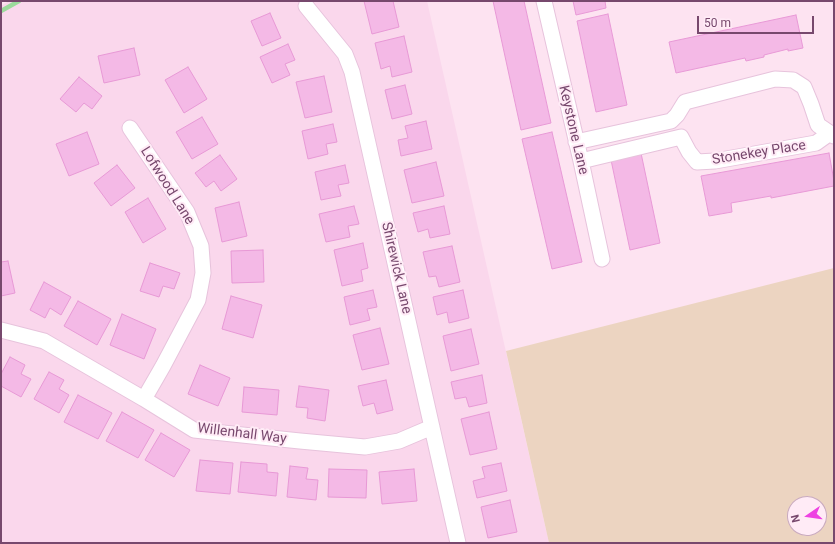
<!DOCTYPE html>
<style>
body{margin:0}
#map{position:relative;width:835px;height:544px;overflow:hidden;background:#fde3f1;font-family:Roboto,sans-serif}
canvas{display:block}
.frame{position:absolute;inset:0;border:2px solid #77486d;pointer-events:none}
.north{position:absolute;left:787px;top:496px;width:40px;height:40px;box-sizing:border-box;background:#ffebf6;border:1px solid #c9aabf;border-radius:50%;rotate:257deg;font-size:11px;font-weight:700;line-height:16px;text-align:center;color:#77486d}
.north::after{content:'';display:block;margin:auto;width:14px;height:18px;background:#ee42e2;clip-path:polygon(50% 0,100% 100%,50% 72%,0 100%)}
.scale{position:absolute;left:697px;top:16px;width:117px;height:18px;box-sizing:border-box;border:2px solid #77486d;border-top:0;padding-left:5px;font-size:12px;line-height:14px;white-space:nowrap;color:#77486d;-webkit-text-stroke:3px #ffebf6;paint-order:stroke}
</style>
<div id="map">
<canvas width="835" height="544"></canvas>
<div class="frame"></div>
<div class="north">N</div>
<div class="scale">50 m</div>
</div>
<script>
const ctx = document.querySelector('canvas').getContext('2d');
ctx.lineJoin = 'round';
function paint(path, color) { ctx.fillStyle = color; ctx.fill(path, 'evenodd'); }
const poly = rows => new Path2D(rows.map(r => 'M' + r).join(''));
function stroke(path, color, width, dash) { ctx.strokeStyle = color; ctx.lineWidth = width; ctx.lineCap = dash ? 'butt' : 'round'; ctx.setLineDash(dash || []); ctx.stroke(path); }
function drawText(font, color, halo, rows, align = 'center') {
  ctx.font = font + ' Roboto,sans-serif'; ctx.lineWidth = 4; ctx.setLineDash([]); ctx.textBaseline = 'middle'; ctx.strokeStyle = halo; ctx.fillStyle = color; for (const [text, x, y, turn = 0] of rows) {
    ctx.save(); ctx.translate(x, y); ctx.rotate((+turn || 0) * Math.PI / 180); ctx.textAlign = isNaN(turn) ? turn : align; if (halo) ctx.strokeText(text, 0, 0); ctx.fillText(text, 0, 0); ctx.restore();
  }
}
const residential = poly([
 [9,1,427,1,549,543,1,543,1,6]
]);
const green = poly([
 [834,268,834,543,549,543,506,351],
 [795,504,819,504,819,528,795,528]
]);
const stream = poly([
 [1,11,19,1]
]);
const building = poly([
 [364,1,393,1,399,27,372,34,364,1],
 [493,1,524,1,551,123,521,130,493,1],
 [573,1,605,1,606,8,576,15,573,1],
 [270,13,281,38,262,46,251,21,270,13],
 [608,14,627,105,596,112,577,21,608,14],
 [796,15,803,48,788,51,788,49,764,55,764,57,746,61,745,58,676,73,669,42,796,15],
 [404,36,412,72,392,77,390,66,381,69,375,43,404,36],
 [288,44,295,60,285,64,290,75,272,83,260,57,288,44],
 [134,48,140,75,104,83,98,56,134,48],
 [188,67,207,99,184,113,165,80,188,67],
 [324,76,332,112,305,118,296,82,324,76],
 [79,77,102,96,92,109,84,103,76,112,60,99,79,77],
 [405,85,412,114,392,119,385,90,405,85],
 [202,117,218,144,192,159,176,132,202,117],
 [426,121,432,149,401,156,398,140,408,138,405,126,426,121],
 [333,124,337,142,326,144,328,154,308,159,302,131,333,124],
 [87,132,99,164,69,176,56,144,87,132],
 [552,132,582,262,552,269,522,139,552,132],
 [641,153,660,243,630,250,611,160,641,153],
 [829,153,834,181,834,186,771,198,771,196,731,203,732,212,709,216,701,176,829,153],
 [220,155,237,179,221,191,214,181,206,187,195,173,220,155],
 [436,162,444,196,412,203,404,170,436,162],
 [117,165,135,188,111,206,94,183,117,165],
 [345,165,349,183,338,185,341,196,321,200,315,172,345,165],
 [148,198,166,229,143,243,125,212,148,198],
 [239,202,247,236,222,242,215,208,239,202],
 [354,206,359,224,348,226,350,237,326,242,319,214,354,206],
 [444,206,450,234,430,238,428,229,418,232,413,213,444,206],
 [363,243,368,268,361,270,363,281,342,286,334,250,363,243],
 [452,246,460,282,439,287,436,276,429,277,423,252,452,246],
 [263,250,264,282,232,283,231,251,263,250],
 [8,261,15,293,1,296,1,262,8,261],
 [150,263,180,273,174,289,163,286,159,297,140,291,150,263],
 [44,282,71,297,61,315,50,308,45,318,30,310,44,282],
 [373,290,377,307,367,309,370,320,350,325,344,297,373,290],
 [463,290,469,318,449,323,447,312,437,315,433,297,463,290],
 [231,296,262,305,253,338,222,329,231,296],
 [78,301,111,319,97,345,64,326,78,301],
 [122,314,156,329,144,359,110,345,122,314],
 [380,328,389,364,362,370,353,335,380,328],
 [471,329,479,364,451,371,443,336,471,329],
 [10,357,25,365,21,374,31,379,21,397,1,386,1,374,10,357],
 [200,365,230,378,218,406,188,394,200,365],
 [49,372,64,380,59,389,69,395,59,413,34,399,49,372],
 [482,375,487,403,469,407,466,397,455,399,451,382,482,375],
 [386,380,393,410,377,414,374,403,363,406,358,386,386,380],
 [299,386,329,390,325,421,307,418,308,408,296,407,299,386],
 [244,387,279,390,277,415,242,412,244,387],
 [78,395,112,413,98,439,64,422,78,395],
 [122,412,154,430,138,458,106,441,122,412],
 [489,412,497,449,470,455,461,419,489,412],
 [161,433,190,450,174,477,145,460,161,433],
 [200,460,233,463,230,494,196,491,200,460],
 [241,462,267,464,267,472,278,473,276,496,238,492,241,462],
 [501,463,507,491,477,498,473,481,485,478,482,467,501,463],
 [290,466,308,468,306,479,318,480,316,500,287,497,290,466],
 [329,469,367,470,366,498,328,497,329,469],
 [414,469,417,501,382,504,379,472,414,469],
 [510,500,517,532,488,538,481,507,510,500]
]);
const minor = poly([
 [544,1,581,161,602,259],
 [306,6,345,54,352,72,458,543],
 [130,128,187,212,201,246,203,273,198,300,163,366,144,399],
 [576,142,671,121,677,115,685,102,775,79,793,80,804,87,811,104,818,125,834,136],
 [581,161,681,137,689,152,697,162,715,161,816,143,830,133],
 [1,330,44,341,144,399,194,430,300,441,365,447,399,441,432,427]
]);
const streetNames = [
 ["Keystone Lane",573,130,77],
 ["Stonekey Place",759,153,-9],
 ["Lofwood Lane",167,186,58],
 ["Shirewick Lane",396,268,77],
 ["Willenhall Way",242,434,7]
];
paint(residential, '#fad7ec');
paint(green, '#ecd4c1');
stroke(stream, '#9cda9c', 4.5);
paint(building, '#f4b9e6');
stroke(building, '#e899d6', 1);
stroke(minor, '#e7c3dc', 17);
stroke(minor, '#fff', 15);
drawText('14px', '#77486d', '#ffebf6', streetNames);
</script>
